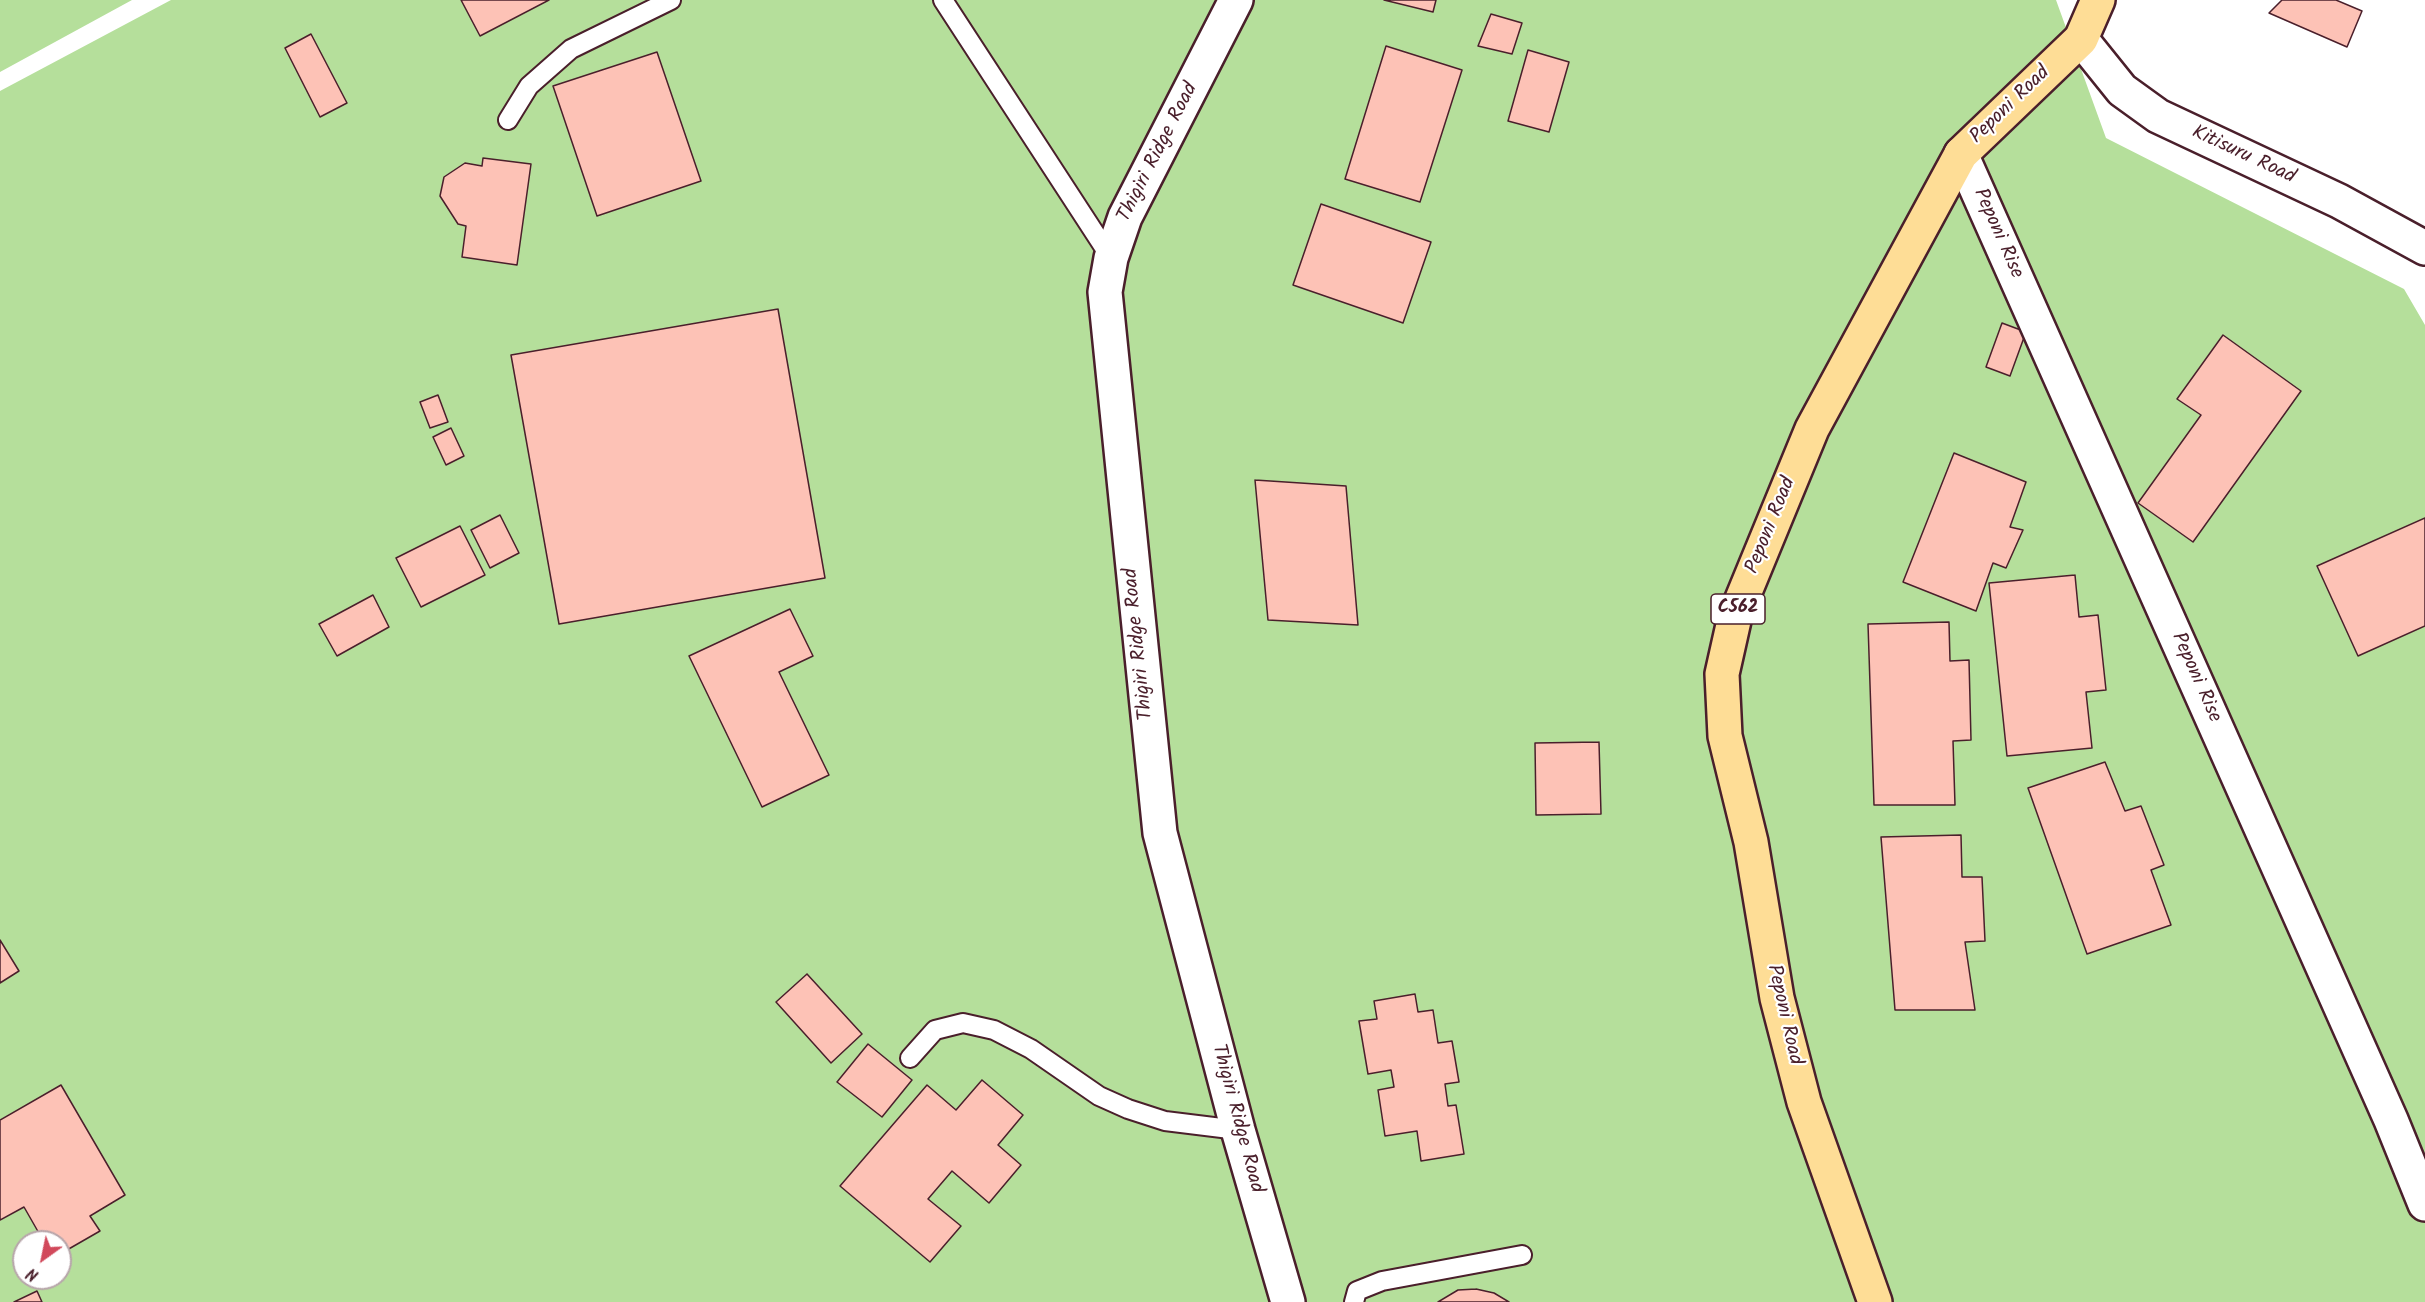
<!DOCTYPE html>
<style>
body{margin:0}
#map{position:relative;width:2425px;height:1302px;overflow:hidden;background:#fff;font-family:Kalam,sans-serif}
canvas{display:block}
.north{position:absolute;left:12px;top:1230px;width:60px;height:60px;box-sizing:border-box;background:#fff;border:2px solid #b7a5aa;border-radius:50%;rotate:213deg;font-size:16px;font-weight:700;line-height:24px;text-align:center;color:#4a1f2b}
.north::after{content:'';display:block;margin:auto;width:21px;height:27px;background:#d1495b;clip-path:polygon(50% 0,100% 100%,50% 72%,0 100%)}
</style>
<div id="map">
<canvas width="2425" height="1302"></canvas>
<div class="north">N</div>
</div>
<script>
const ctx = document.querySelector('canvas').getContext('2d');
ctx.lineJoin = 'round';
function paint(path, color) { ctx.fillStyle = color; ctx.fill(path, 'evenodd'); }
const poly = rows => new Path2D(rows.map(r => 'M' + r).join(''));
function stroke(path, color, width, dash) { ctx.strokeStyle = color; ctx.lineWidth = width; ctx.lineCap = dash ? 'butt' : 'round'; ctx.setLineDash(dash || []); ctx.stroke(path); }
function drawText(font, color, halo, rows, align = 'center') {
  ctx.font = font + ' Kalam,sans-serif'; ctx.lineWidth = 4.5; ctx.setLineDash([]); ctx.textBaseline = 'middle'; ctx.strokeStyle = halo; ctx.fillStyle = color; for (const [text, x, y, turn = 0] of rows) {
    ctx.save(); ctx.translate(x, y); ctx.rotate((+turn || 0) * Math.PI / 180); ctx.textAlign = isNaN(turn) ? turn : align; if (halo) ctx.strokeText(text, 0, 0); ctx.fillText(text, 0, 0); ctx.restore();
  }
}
const green = poly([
 [0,0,132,0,0,72],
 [171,0,2056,0,2106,138,2404,289,2425,325,2425,1302,0,1302,0,91],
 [24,1242,60,1242,60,1278,24,1278]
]);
const building = poly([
 [461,0,549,0,480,36,461,0],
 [1384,0,1436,0,1433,12,1384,0],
 [2282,0,2336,0,2362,11,2347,47,2269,13,2282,0],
 [1491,14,1522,23,1512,54,1478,46,1491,14],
 [311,34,347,103,320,117,285,48,311,34],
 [1386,46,1462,70,1420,202,1345,179,1386,46],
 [1528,50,1569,62,1549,132,1508,121,1528,50],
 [657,52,701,181,597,216,553,86,657,52],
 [483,158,531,164,517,265,462,257,466,226,458,224,440,196,444,177,465,163,482,166,483,158],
 [1321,204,1431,242,1403,323,1293,285,1321,204],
 [778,309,825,578,559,624,511,355,778,309],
 [2002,323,2026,332,2010,376,1986,367,2002,323],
 [2223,335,2301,391,2193,542,2138,503,2201,415,2177,399,2223,335],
 [438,395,448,422,430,428,420,402,438,395],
 [451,428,464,456,446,465,433,437,451,428],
 [1954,453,2026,482,2010,527,2023,530,2006,568,1993,563,1976,611,1903,582,1954,453],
 [1255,480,1346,486,1358,625,1268,620,1255,480],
 [500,515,519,553,490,568,471,530,500,515],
 [2425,518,2425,626,2358,656,2317,566,2425,518],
 [460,526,485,575,421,607,396,558,460,526],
 [2075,575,2079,617,2098,615,2106,690,2086,692,2092,748,2007,756,1989,583,2075,575],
 [373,595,389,627,337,656,319,624,373,595],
 [790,609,813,656,779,672,829,775,762,807,689,656,790,609],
 [1949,622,1950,661,1969,660,1971,740,1953,741,1955,805,1874,805,1868,624,1949,622],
 [1599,742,1601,814,1536,815,1535,743,1599,742],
 [2105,762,2125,811,2141,806,2164,865,2151,870,2171,925,2087,954,2028,788,2105,762],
 [1961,835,1962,877,1982,877,1985,941,1965,942,1975,1010,1895,1010,1881,837,1961,835],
 [0,940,19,971,0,983,0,940],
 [807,974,862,1034,831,1063,776,1002,807,974],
 [1415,994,1418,1012,1433,1010,1438,1043,1452,1041,1459,1082,1445,1084,1448,1106,1456,1105,1464,1154,1421,1161,1417,1131,1385,1136,1378,1090,1394,1087,1391,1070,1368,1074,1359,1021,1377,1019,1374,1001,1415,994],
 [868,1044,912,1080,882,1117,837,1082,868,1044],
 [982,1080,1023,1115,998,1145,1021,1165,989,1203,952,1171,928,1199,961,1226,930,1262,840,1186,927,1085,956,1110,982,1080],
 [61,1085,125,1195,90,1216,100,1231,60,1254,60,1242,44,1242,24,1207,0,1220,0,1120,61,1085],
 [1476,1289,1494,1293,1509,1302,1438,1302,1458,1290,1476,1289],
 [37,1291,42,1302,14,1302,37,1291]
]);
const service = poly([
 [943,0,1111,258],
 [508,120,529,86,571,49,671,0],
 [910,1058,935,1030,963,1023,994,1030,1031,1049,1099,1096,1128,1109,1165,1121,1238,1130],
 [1354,1302,1357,1291,1382,1281,1522,1255]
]);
const minor = poly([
 [1961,154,2391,1120,2425,1204]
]);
const tertiary = poly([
 [1236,0,1125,217,1111,258,1105,292,1160,833,1238,1130,1288,1302],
 [2081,39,2122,90,2158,116,2339,201,2425,248]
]);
const primary = poly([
 [1875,1302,1804,1102,1777,998,1751,842,1725,736,1722,674,1735,616,1812,429,1961,154,2081,39,2098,0]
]);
const shields = [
 [1738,609,54]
];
const shieldNames = [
 ["C562",1738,609]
];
const streetNames = [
 ["Peponi Road",2011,106,-44],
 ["Thigiri Ridge Road",1159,153,-63],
 ["Kitisuru Road",2243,156,25],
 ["Peponi Rise",1997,234,66],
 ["Peponi Road",1772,526,-68],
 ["Thigiri Ridge Road",1140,644,-96],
 ["Peponi Rise",2195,678,66],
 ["Peponi Road",1783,1015,77],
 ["Thigiri Ridge Road",1236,1119,75]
];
paint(green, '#b5df9b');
paint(building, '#fdc2b6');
stroke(building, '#4a1f2b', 1.5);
stroke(service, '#4a1f2b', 22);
stroke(minor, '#4a1f2b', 38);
stroke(tertiary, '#4a1f2b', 38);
stroke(primary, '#4a1f2b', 38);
stroke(service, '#fff', 18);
stroke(minor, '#fff', 33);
stroke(tertiary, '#fff', 33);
stroke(primary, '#fedd96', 33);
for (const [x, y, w] of shields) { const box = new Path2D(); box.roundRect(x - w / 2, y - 15, w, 30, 4.5); ctx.fillStyle = '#fff'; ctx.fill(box); stroke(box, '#4a1f2b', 1.5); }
drawText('bold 18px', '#4a1f2b', null, shieldNames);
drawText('20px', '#4a1f2b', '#fff', streetNames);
</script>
